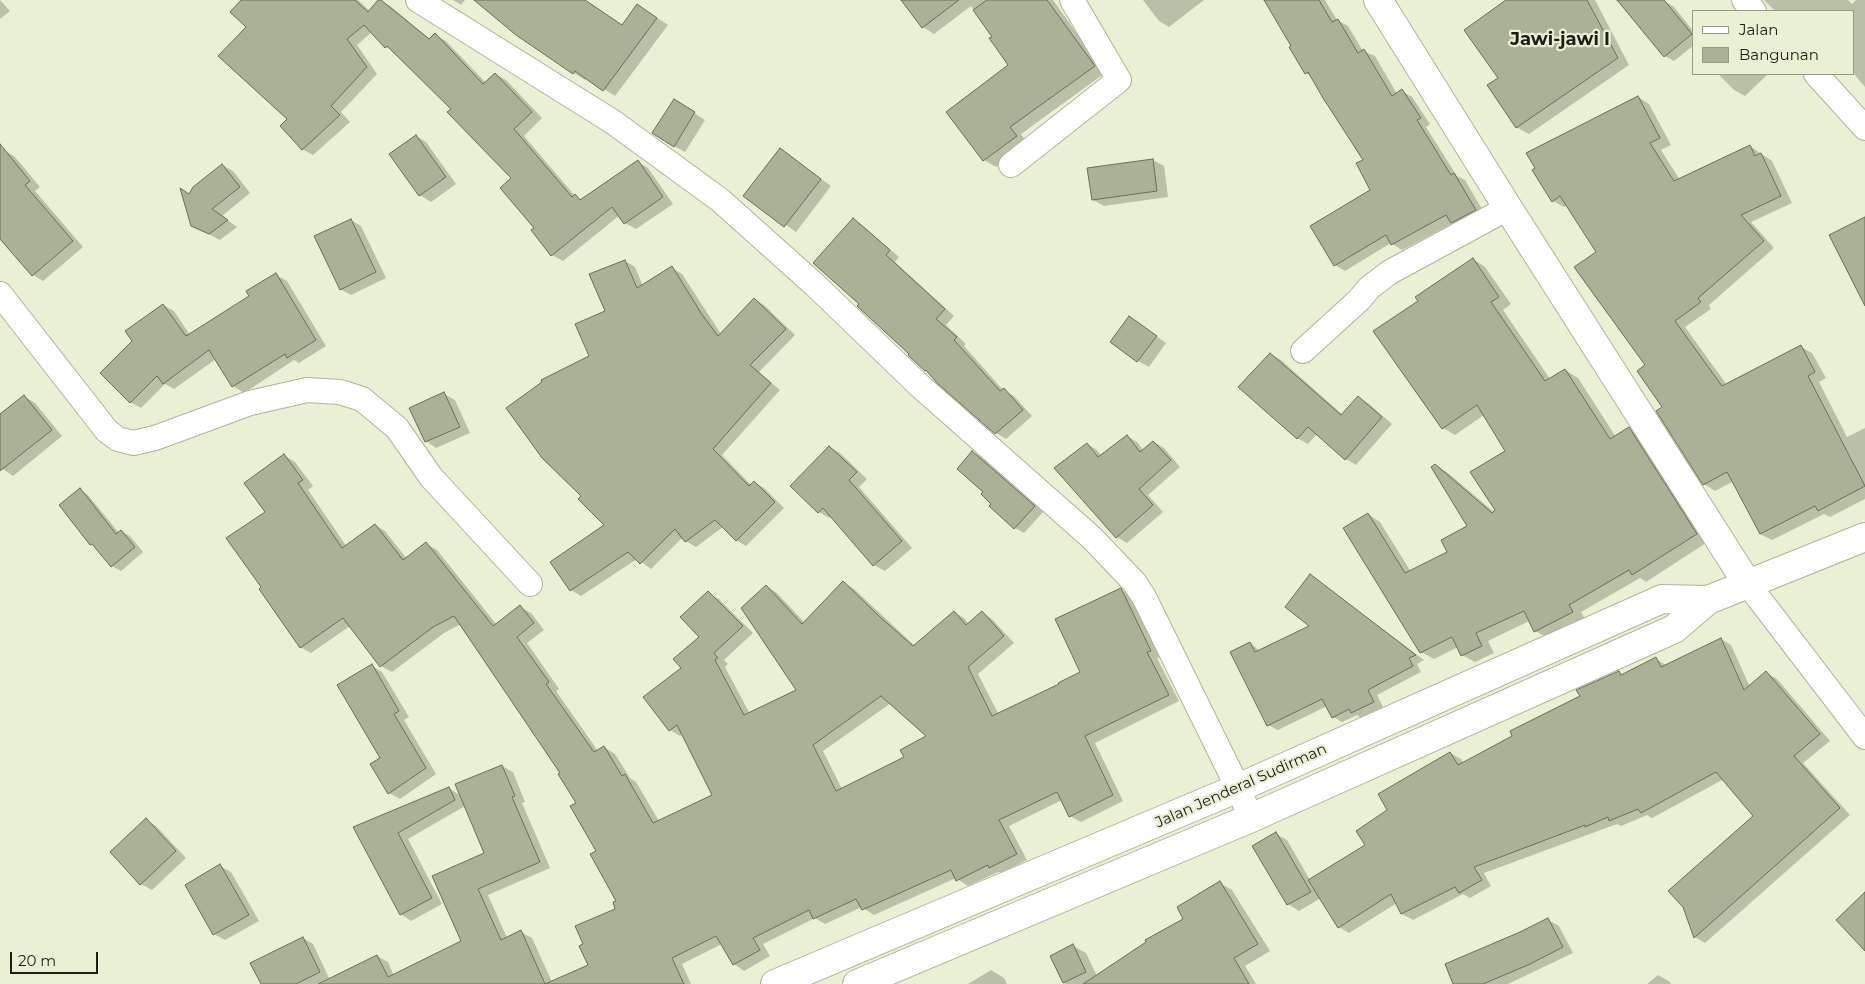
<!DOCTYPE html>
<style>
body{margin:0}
#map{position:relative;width:1865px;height:984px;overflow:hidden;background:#e9f0d3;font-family:Montserrat,sans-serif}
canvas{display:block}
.legend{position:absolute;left:1692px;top:10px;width:162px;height:65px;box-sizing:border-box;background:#e9f0d3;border:1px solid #979c87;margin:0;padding:6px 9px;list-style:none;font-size:15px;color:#1c1e14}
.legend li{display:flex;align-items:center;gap:10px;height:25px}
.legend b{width:25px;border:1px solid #979c87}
.scale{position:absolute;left:10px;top:952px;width:88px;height:22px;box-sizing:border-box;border:2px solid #1c1e14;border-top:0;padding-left:6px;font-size:15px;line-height:18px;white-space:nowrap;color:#1c1e14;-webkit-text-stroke:4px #e9f0d3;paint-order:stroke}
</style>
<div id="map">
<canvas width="1865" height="984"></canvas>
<ul class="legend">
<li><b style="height:6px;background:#fff"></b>Jalan</li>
<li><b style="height:14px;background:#abb197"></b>Bangunan</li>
</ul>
<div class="scale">20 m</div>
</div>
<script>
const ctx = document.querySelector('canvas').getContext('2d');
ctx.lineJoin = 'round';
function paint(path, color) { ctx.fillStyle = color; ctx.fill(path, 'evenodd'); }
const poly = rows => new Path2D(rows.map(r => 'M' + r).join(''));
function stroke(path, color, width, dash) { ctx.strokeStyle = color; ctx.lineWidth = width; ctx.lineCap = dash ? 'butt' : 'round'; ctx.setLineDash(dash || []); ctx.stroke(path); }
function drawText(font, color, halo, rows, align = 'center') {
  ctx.font = font + ' Montserrat,sans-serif'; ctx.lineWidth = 4.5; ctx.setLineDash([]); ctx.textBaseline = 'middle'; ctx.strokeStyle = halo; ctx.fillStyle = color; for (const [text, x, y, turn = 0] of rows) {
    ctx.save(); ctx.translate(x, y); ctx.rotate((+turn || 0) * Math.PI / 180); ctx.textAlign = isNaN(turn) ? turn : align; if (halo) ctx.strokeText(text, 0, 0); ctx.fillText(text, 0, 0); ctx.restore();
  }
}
const shadow = poly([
 [0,0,10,11,0,19],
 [242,0,358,0,370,11,379,0,390,6,430,39,435,35,446,41,486,83,495,74,506,80,542,118,524,136,575,196,582,200,638,162,648,168,673,204,636,229,625,223,620,215,563,261,552,255,535,228,513,178,453,110,395,52,386,47,372,32,357,45,377,74,341,112,350,122,313,155,302,149,289,119,247,27],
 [453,0,465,0,461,5],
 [476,0,584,0,623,26,638,5,668,25,615,96,587,78,585,80,574,73,516,34],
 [902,0,1053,0,1105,73,1021,134,1027,143,996,167,984,160,1010,65,994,37,971,6,934,34,923,27],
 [1143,0,1204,0,1169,27,1159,21],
 [1266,0,1325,0,1337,20,1348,26,1363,51,1375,56,1397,94,1402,91,1412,97,1430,124,1426,127,1457,176,1465,180,1486,216,1463,228,1453,223,1402,250,1391,243,1345,271,1335,265,1372,190,1365,160,1312,77,1306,73,1293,46],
 [1508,0,1595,0,1629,65,1529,134,1516,127,1500,78],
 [1619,0,1663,0,1674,7,1694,32,1694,45,1674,61,1665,56],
 [1764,0,1848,0,1852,4,1856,0,1865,0,1865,87,1854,74,1854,11,1775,11],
 [1718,74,1768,74,1745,96,1734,90],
 [1638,97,1649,104,1671,145,1661,150,1680,180,1750,146,1772,161,1792,203,1751,222,1774,248,1709,305,1711,309,1685,327,1727,385,1801,347,1812,353,1826,378,1819,382,1847,437,1865,428,1865,499,1830,517,1824,514,1772,540,1760,534,1734,481,1715,491,1704,484,1664,407,1598,252,1568,205,1564,207,1553,201],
 [685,107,705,120,685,152,674,146],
 [416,136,426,142,456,184,431,202,420,195,391,154],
 [780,149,831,186,796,232,745,196],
 [4,150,15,157,40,187,35,191,83,247,43,281,33,275,0,236,0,154],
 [1153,160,1164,166,1168,197,1104,206,1093,200],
 [222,165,233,171,250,193,222,216,237,227,220,240,192,226,190,195],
 [351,220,361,226,386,278,351,295,340,289],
 [853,220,863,226,899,257,895,262,954,316,946,325,966,344,964,346,1003,390,1014,396,1032,416,1006,439,996,433,925,370,861,303],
 [1473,259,1485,267,1511,304,1503,310,1550,379,1565,370,1578,378,1616,437,1629,429,1642,436,1709,541,1646,582,1640,578,1581,612,1585,619,1548,638,1535,631,1529,621,1488,641,1494,653,1475,662,1462,655,1458,647,1434,659,1421,652,1368,514,1380,522,1411,572,1449,553,1469,526,1435,465,1448,473,1494,512,1497,510,1507,451,1484,415,1455,435,1443,428,1419,302],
 [625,261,635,267,643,286,672,268,682,274,721,334,754,299,764,305,795,335,759,372,780,390,722,455,751,485,754,482,764,488,784,508,746,546,736,540,723,527,696,547,686,541,683,537,651,569,637,559,581,596,571,590,606,525,582,496,591,357],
 [276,275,287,281,326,346,299,363,294,360,244,393,233,386,216,359,174,389,165,384,141,408,130,402,134,342,163,305,174,311,190,335,251,296],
 [1129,317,1166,343,1149,367,1138,361],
 [1270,354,1281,360,1343,415,1358,398,1369,404,1392,424,1356,465,1346,459,1317,434,1308,444,1297,438],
 [444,394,455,400,470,433,436,448,426,441],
 [24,396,35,403,62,436,13,476,0,467,0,416],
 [1127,436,1137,442,1144,451,1154,442,1164,448,1180,467,1148,495,1163,512,1127,543,1117,537,1056,468,1087,444,1097,450,1101,456],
 [830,447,840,453,867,479,859,487,912,548,885,571,874,565,832,516,829,518,819,512],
 [973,452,981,457,1043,512,1024,533,1015,528,985,492],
 [285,456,295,462,313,486,308,490,347,547,375,525,385,531,407,559,426,544,437,550,497,625,520,607,531,613,544,630,527,643,559,689,556,691,598,751,604,747,615,754,630,778,636,782,659,821,714,796,683,734,680,736,670,730,683,668,700,637,708,593,719,599,753,633,724,660,728,664,725,667,750,714,798,690,766,586,777,593,805,623,843,582,854,589,915,646,954,612,964,618,969,624,982,612,992,619,1014,643,978,674,999,715,1081,673,1121,590,1132,596,1161,657,1157,658,1179,701,1095,743,1123,801,1081,822,1070,816,1062,800,1009,826,1027,860,1001,873,998,872,968,886,956,878,874,915,862,907,825,924,815,918,763,944,770,956,744,971,734,964,722,944,682,964,691,984,356,984,377,956,388,962,394,976,462,942,486,854,465,806,408,839,442,904,411,921,401,914,354,827,449,788,461,796,502,766,513,772,525,802,522,803,550,868,488,895,507,938,521,932,532,938,552,982,589,966,617,909,618,901,577,803,562,773,461,624,444,633,392,672,381,666,350,626,311,653,300,647,263,587,267,512],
 [891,703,928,736,906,757,842,789,823,751],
 [80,490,88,495,119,533,121,531,130,536,143,552,121,571,112,566,96,547,91,544],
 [1311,576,1424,660,1417,664,1421,672,1377,695,1383,707,1361,718,1357,715,1342,722,1333,717,1327,706,1278,730,1268,725,1250,643,1260,651,1312,627],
 [1721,639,1731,645,1750,687,1766,673,1777,679,1830,741,1803,763,1850,815,1705,943,1695,937,1754,816,1724,779,1652,818,1647,815,1621,826,1617,824,1484,873,1491,886,1470,898,1463,894,1413,920,1402,914,1397,903,1349,933,1339,927,1321,898,1299,911,1288,904,1276,834,1287,840,1310,880,1367,845,1389,811,1450,753,1461,759,1464,764,1582,697,1619,672,1623,675,1656,659,1666,665],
 [372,666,382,672,409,717,404,720,436,774,400,799,389,793,382,758],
 [146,820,156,826,186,858,152,890,141,884],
 [220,866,231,872,259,921,225,940,214,934],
 [1220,883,1232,890,1270,951,1245,966,1256,984,1065,984,1052,956,1073,946,1086,953,1097,976,1185,919],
 [1548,920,1559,926,1573,953,1508,984,1454,984],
 [303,938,313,944,329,978,317,984,262,984],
 [991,970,1004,978,1007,984,968,984],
 [1658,975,1670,982,1671,984,1647,984]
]);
const building = poly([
 [241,0,355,0,368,12,378,0,381,0,429,39,435,33,483,84,495,73,532,112,514,129,572,197,575,194,580,200,638,160,663,197,624,224,612,207,551,256,531,230,534,228,500,188,511,178,447,112,451,109,387,46,385,48,364,25,347,39,367,67,331,106,340,115,302,150,280,126,287,119,218,56,246,27,230,12,241,0],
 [474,0,585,0,622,25,637,4,657,18,603,91,575,71,573,74,516,35,474,0],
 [901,0,959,0,922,28,901,0],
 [987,0,1047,0,1095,66,1010,127,1017,136,983,161,946,112,1008,65,989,38,992,37,973,10,987,0],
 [1264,0,1319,0,1332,22,1338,19,1358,53,1364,49,1392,96,1402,89,1421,118,1417,120,1451,175,1454,173,1476,210,1451,223,1446,215,1391,245,1386,235,1334,266,1310,226,1370,190,1356,163,1363,160,1323,98,1308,72,1305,74,1289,47,1291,46,1264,0],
 [1506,0,1587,0,1618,58,1516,128,1487,85,1498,78,1464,30,1506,0],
 [1617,0,1664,0,1692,34,1664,57,1617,0],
 [1638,96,1660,138,1650,143,1674,181,1750,145,1755,156,1761,153,1781,196,1741,215,1764,241,1698,298,1701,302,1675,321,1722,386,1801,345,1815,372,1808,376,1865,486,1818,511,1815,506,1760,534,1727,472,1703,485,1656,411,1662,407,1637,371,1645,365,1574,267,1596,252,1560,196,1552,202,1532,170,1535,168,1526,153,1638,96],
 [674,99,695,112,674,147,652,133,674,99],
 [416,135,446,177,419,196,389,154,416,135],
 [0,144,30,181,25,185,73,241,32,276,0,239,0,144],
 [780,148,821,179,784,227,743,196,780,148],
 [1153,159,1157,191,1092,200,1087,168,1153,159],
 [222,164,240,187,212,209,228,220,209,234,191,226,180,188,189,194,193,187,222,164],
 [1865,217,1865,306,1829,235,1865,217],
 [853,218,890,250,886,255,945,309,936,319,957,337,954,340,1000,391,1004,388,1023,410,995,434,937,383,926,370,925,371,908,355,909,354,857,306,859,304,813,263,853,218],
 [351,219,376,272,340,290,314,236,351,219],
 [1473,258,1499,297,1491,302,1545,381,1565,369,1610,439,1629,427,1697,534,1632,575,1629,570,1569,605,1573,612,1534,632,1524,611,1476,633,1482,646,1461,656,1452,637,1420,653,1343,528,1368,513,1405,573,1447,552,1441,540,1467,526,1431,467,1435,464,1492,513,1495,510,1470,472,1505,451,1477,405,1442,429,1373,331,1418,301,1415,297,1473,258],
 [625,260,637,288,672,266,701,313,718,336,754,298,786,329,750,365,771,383,713,449,749,486,754,481,775,502,736,541,715,520,685,542,675,529,640,564,628,552,570,591,550,562,604,525,578,499,581,496,542,458,506,408,542,382,541,380,589,356,575,324,605,311,589,274,625,260],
 [276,273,316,340,287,358,285,354,232,387,209,350,163,384,157,376,130,403,100,373,132,341,125,331,163,304,186,336,249,296,246,291,276,273],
 [1129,316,1157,336,1137,362,1110,342,1129,316],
 [1270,353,1341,415,1358,396,1382,417,1345,460,1308,427,1297,439,1238,387,1270,353],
 [444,392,460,427,425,442,409,408,444,392],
 [24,395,52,430,0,471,0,414,24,395],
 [1127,435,1140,452,1153,441,1171,460,1139,489,1153,505,1116,538,1054,468,1087,443,1098,457,1127,435],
 [829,446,857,472,849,480,902,541,873,566,823,508,818,513,790,486,829,446],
 [972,451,1035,506,1014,529,989,506,991,504,981,494,983,492,957,469,972,451],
 [284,454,303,480,298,483,342,548,375,524,403,560,426,542,493,626,520,605,534,623,517,637,549,682,546,684,594,752,604,746,622,776,625,774,653,823,712,795,677,725,669,731,643,697,681,668,673,659,699,637,680,617,708,591,743,626,714,653,718,658,715,660,744,715,796,690,741,608,766,585,802,624,843,581,880,617,913,646,954,611,966,625,982,611,1004,636,968,667,992,716,1059,684,1058,683,1080,672,1055,619,1121,588,1151,651,1147,652,1169,695,1085,736,1113,795,1069,817,1057,792,999,820,1017,854,989,868,988,865,956,881,951,870,862,910,856,899,813,919,809,910,753,938,760,950,733,965,716,936,672,958,684,984,318,984,377,955,388,977,461,941,432,876,484,853,455,784,502,765,515,796,512,797,540,862,478,889,501,940,521,930,545,984,588,965,579,946,583,944,575,926,615,909,613,902,616,901,590,854,596,851,570,806,576,803,558,774,560,773,454,616,433,627,380,667,343,618,300,648,259,589,261,587,226,538,265,512,244,483,284,454],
 [881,696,926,736,900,750,904,757,836,791,813,745,881,696],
 [80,488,116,534,121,530,135,547,111,567,92,544,90,545,59,505,80,488],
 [1310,574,1416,655,1409,658,1413,666,1368,690,1374,702,1351,713,1349,709,1332,718,1322,699,1267,726,1230,652,1250,642,1255,652,1309,626,1285,607,1310,574],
 [1721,638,1744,690,1766,671,1820,734,1794,756,1840,808,1694,938,1683,907,1668,891,1753,816,1716,772,1641,813,1638,809,1609,821,1608,817,1585,827,1585,825,1474,867,1482,880,1459,893,1455,887,1401,914,1391,894,1338,928,1308,880,1365,845,1356,831,1387,810,1378,794,1450,752,1458,765,1512,736,1510,731,1580,696,1576,690,1619,671,1621,675,1656,657,1661,667,1721,638],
 [372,664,399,711,394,714,426,768,388,794,370,764,380,758,337,685,372,664],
 [449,787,455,800,398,833,432,898,400,915,353,827,449,787],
 [146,818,176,851,140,885,110,852,146,818],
 [1276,832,1311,892,1287,905,1252,846,1276,832],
 [220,864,249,915,213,935,185,885,220,864],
 [1220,881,1258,944,1234,958,1249,984,1083,984,1146,942,1145,940,1183,919,1177,907,1220,881],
 [1865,892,1865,951,1836,920,1865,892],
 [1548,918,1563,947,1528,965,1483,984,1453,984,1445,964,1520,932,1548,918],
 [303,937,320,972,296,984,261,984,250,963,303,937],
 [1073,944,1086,972,1063,983,1050,956,1073,944]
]);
const street = poly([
 [418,0,613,122,720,200,815,285,920,386,1092,538,1134,582,1144,597,1238,788,1251,818],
 [1744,0,1754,11],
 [1816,74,1865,128],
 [1011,165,1119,80,1072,0],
 [0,294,107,431,118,439,133,443,155,438,250,403,307,390,340,392,362,399,397,428,431,477,530,584],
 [1303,351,1359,300,1369,288,1390,272,1508,208],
 [1747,583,1865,737]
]);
const secondary = poly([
 [1378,0,1508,208,1747,583]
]);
const primary = poly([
 [775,984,1238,788,1662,599,1708,600],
 [857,984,1251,818,1674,629,1708,600,1865,537]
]);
const streetNames = [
 ["Jalan Jenderal Sudirman",1241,786,-24]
];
const quarterNames = [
 ["Jawi-jawi I",1560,40]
];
paint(shadow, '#0003');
paint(building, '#abb197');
stroke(building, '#686e55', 1);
stroke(street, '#afb59a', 26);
stroke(secondary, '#afb59a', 30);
stroke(primary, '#afb59a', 30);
stroke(street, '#fff', 24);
stroke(secondary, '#fff', 28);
stroke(primary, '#fff', 28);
drawText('15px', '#1c1e14', '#e9f0d3', streetNames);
drawText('bold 18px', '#1c1e14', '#e9f0d3', quarterNames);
</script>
